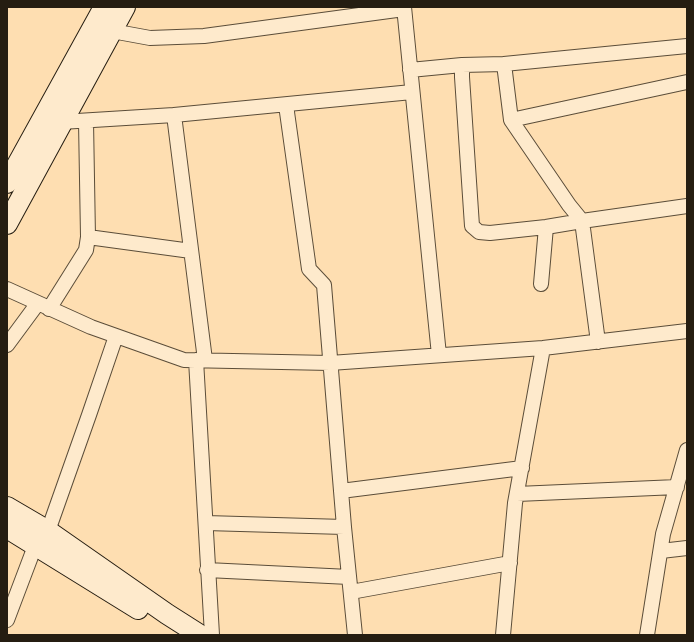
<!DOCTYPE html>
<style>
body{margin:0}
#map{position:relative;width:694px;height:642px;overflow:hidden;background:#fedeb1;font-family:"IM FELL Double Pica",serif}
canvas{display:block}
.frame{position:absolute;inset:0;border:8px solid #251d11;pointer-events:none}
</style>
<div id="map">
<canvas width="694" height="642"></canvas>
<div class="frame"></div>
</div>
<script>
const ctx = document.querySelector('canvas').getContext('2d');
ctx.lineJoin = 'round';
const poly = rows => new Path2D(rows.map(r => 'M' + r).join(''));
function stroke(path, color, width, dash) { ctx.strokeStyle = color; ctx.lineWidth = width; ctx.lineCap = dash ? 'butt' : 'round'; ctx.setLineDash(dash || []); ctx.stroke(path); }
const street = poly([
 [404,7,439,355],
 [112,31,150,38,204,36,404,9],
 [687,46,504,64,462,65,462,77,472,226,479,232,490,233,546,227,582,221,687,206],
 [504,64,511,120,569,205,582,221,598,342],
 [410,70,462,65],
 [286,105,309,269,324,285,344,527,355,635],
 [174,115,205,360],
 [511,120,687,82],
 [61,122,174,115,412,92],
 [88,237,191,251],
 [541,284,546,227],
 [7,289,91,327,184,360,330,363,543,348,687,331],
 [49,309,86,250,88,237,86,121],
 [7,345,38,303],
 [196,360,212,635],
 [341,491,522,468],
 [517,494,677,487],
 [206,523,344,527],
 [48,531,89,415,116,336],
 [661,551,687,548],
 [207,570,349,577],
 [351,592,510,563],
 [7,620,35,546],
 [503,635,515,503,543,348],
 [647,635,663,534,687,450]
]);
const secondary = poly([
 [7,183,104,7],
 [7,224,125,7],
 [7,507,48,531,167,614,200,635],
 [7,528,138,609]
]);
stroke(street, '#5b4d39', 16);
stroke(secondary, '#251d11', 22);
stroke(street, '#feeacc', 14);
stroke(secondary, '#feeacc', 20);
</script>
